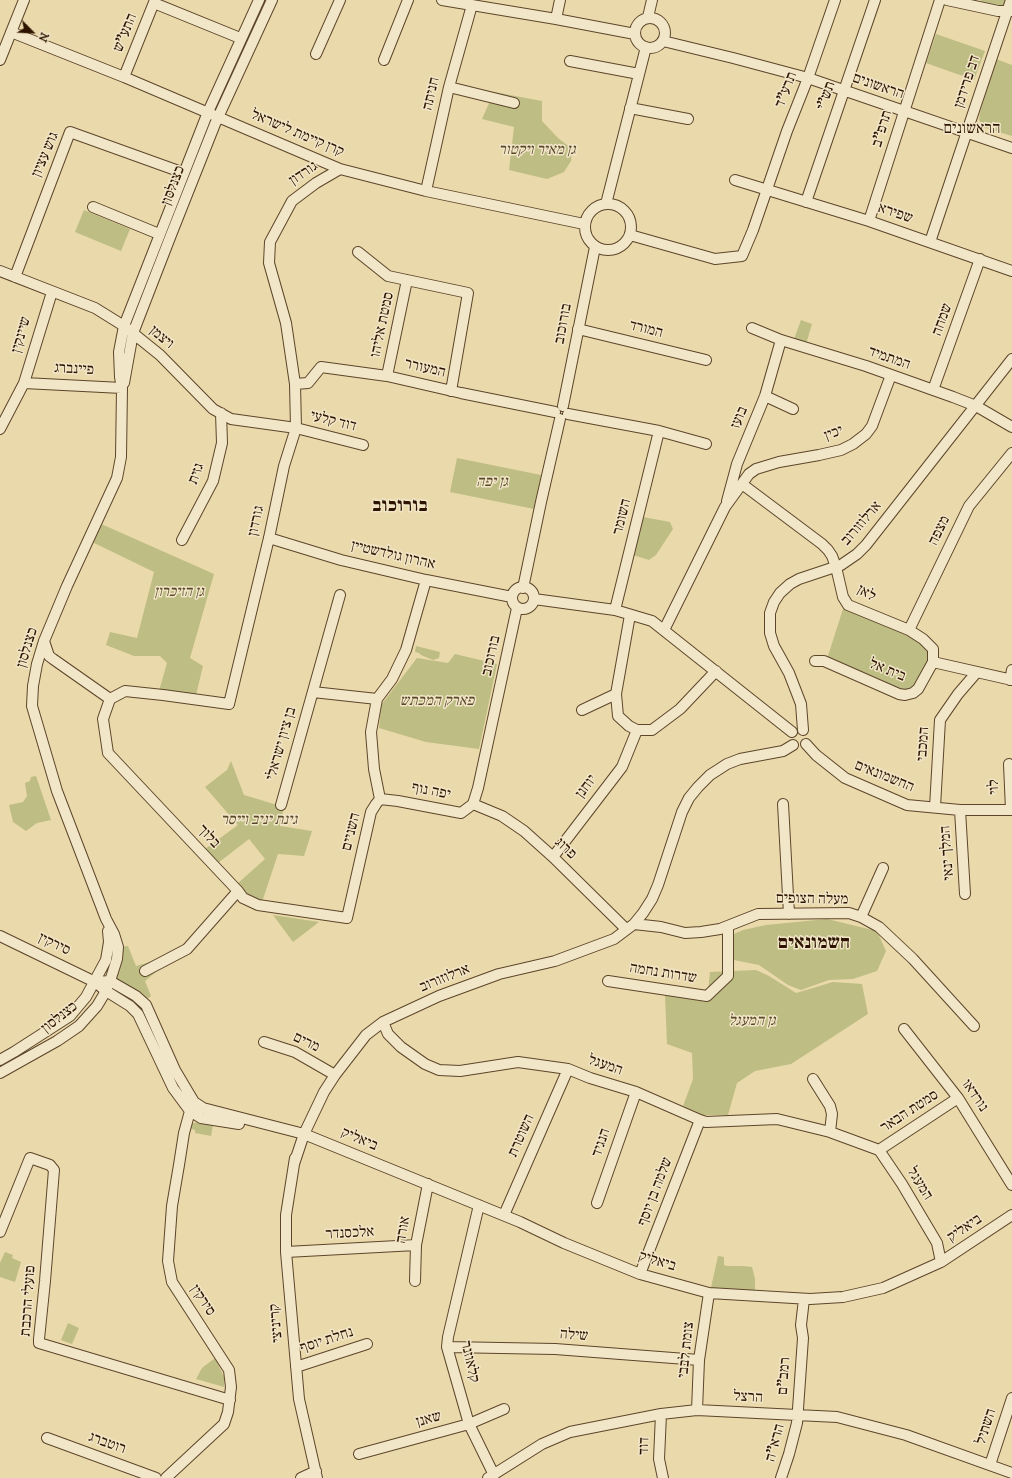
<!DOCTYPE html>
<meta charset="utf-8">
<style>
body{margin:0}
#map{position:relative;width:1012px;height:1478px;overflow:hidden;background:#ead9aa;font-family:"IM FELL DW Pica",serif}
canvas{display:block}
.north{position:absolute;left:12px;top:12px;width:40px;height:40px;-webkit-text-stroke:3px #f1e6c8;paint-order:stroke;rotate:114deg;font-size:11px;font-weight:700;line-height:16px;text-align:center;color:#2e1400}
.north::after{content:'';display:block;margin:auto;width:14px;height:18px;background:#2e1400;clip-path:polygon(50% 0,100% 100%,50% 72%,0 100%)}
</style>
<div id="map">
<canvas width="1012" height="1478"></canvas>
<div class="north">N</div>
</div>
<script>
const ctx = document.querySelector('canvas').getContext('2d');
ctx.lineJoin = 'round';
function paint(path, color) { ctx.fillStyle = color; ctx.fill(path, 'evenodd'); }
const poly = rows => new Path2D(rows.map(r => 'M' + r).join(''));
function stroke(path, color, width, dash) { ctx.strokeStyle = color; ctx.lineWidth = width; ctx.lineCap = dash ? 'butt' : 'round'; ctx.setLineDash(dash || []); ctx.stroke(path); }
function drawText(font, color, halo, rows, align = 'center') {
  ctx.font = font + ' "IM FELL DW Pica","Frank Ruhl Libre",serif'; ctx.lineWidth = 3; ctx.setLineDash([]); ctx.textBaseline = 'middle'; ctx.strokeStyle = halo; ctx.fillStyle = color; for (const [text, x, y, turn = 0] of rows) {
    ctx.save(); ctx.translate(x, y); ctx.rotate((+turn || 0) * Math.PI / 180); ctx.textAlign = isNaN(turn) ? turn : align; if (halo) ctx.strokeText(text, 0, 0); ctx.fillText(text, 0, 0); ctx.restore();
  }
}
const green = poly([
 [981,0,1007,0,1005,6,1001,8,981,1],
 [936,34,985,51,974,80,926,63],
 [996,59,1012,65,1012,136,982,127,982,124,979,120,980,113],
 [494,92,542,101,542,121,558,138,572,149,571,161,564,172,547,179,509,170,514,127,482,119],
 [84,210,130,229,121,251,75,232],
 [801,320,812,324,806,344,794,339],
 [457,458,541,475,534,509,450,492],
 [643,517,670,522,673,529,656,555,649,560,633,555],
 [99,523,214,574,190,658,203,666,196,695,159,691,167,663,160,656,134,656,106,645,110,632,137,638,154,572,90,541],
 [843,609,908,634,927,647,930,653,929,664,916,688,899,692,827,659],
 [416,646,440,652,439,658,433,660,421,655,419,653,415,652],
 [455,654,497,664,479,749,426,742,379,728,381,705,417,658,448,663],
 [231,761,244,795,284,807,280,826,312,831,304,856,278,854,262,902,246,896,237,884,265,859,249,839,218,863,205,849,238,825,205,787,227,770],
 [36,776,51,820,37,823,26,831,13,822,9,805,23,802,27,796,25,783,30,781,31,777],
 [273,915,319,922,293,942],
 [827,919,877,931,886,951,877,971,853,979,829,980,801,990,788,985,759,965,734,960,729,936,743,930,766,925],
 [128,946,136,966,150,962,156,972,145,981,151,996,144,1001,110,981,118,947],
 [756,970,769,976,796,993,833,982,862,984,868,1014,791,1064,755,1071,737,1083,728,1115,703,1115,683,1106,693,1079,692,1053,667,1044,665,995,707,1002,710,972],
 [198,1122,213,1125,211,1136,195,1133,195,1130,189,1128,191,1124],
 [5,1252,13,1255,12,1258,21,1262,15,1282,0,1277,0,1263],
 [718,1256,724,1257,724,1265,727,1266,742,1266,752,1267,755,1279,755,1296,710,1292],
 [68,1323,79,1328,72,1344,61,1340],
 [215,1358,224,1377,224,1387,196,1379,202,1368]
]);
const minor = poly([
 [442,0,556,19,635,34],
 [947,0,998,11,1012,11],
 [154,3,240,38],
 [648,17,652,0],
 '635 33a15 15 0 1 1 30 0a15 15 0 1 1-30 0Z',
 [556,19,560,0],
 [11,32,124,77,340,169,426,191,584,224],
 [663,41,733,58,808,78,1012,148],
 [316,54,340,0],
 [0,60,24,0],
 [384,60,408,0],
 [570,61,639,74],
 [124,77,155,0],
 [449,87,514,103],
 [630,108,688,119],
 [735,180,869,221,1012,271],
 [426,191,449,87,472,5],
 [806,202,875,0],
 '585 227a23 23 0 1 1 46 0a23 23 0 1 1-46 0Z',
 [606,204,646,47],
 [93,207,159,234],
 [869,221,940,0],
 [630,235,715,259,742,256,753,230,787,131,808,78,835,0],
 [930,242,1011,0],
 [358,252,388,276,468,293,451,391],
 [0,271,95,308,124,326,160,355,213,409,231,419,296,428,363,445],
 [15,277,70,132,184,173],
 [752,328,781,340,866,366,953,397,976,406,1012,427],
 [578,329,706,360],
 [387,376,407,280],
 [24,383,122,388],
 [124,383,133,333,171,235,215,124,272,0],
 [295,384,308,383,321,367,387,376,461,393,555,412],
 [933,390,980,259],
 [765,396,793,409],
 [563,406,595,247],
 [568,414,659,431,706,444],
 [0,429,24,383,52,292],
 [742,484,822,544,828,550,832,556,836,567,843,597,848,605,909,630,923,639,933,649,933,662,1012,680],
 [727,501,737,464,765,396,781,340],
 [269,538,341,560,426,580,512,597],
 [182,540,213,481,222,443,221,413],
 '512 598a11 11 0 1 1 22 0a11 11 0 1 1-22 0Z',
 [523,588,541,502,560,419],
 [534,599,615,610,652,621,792,732],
 [615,610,659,431],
 [630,615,616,694,618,716,629,726,637,730,652,730,680,709,716,671],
 [664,630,725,507,749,474,756,469,779,462,819,455,841,450,853,444,866,434,872,426,891,375],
 [909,630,969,506,1012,453],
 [44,641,49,656,53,659,110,699],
 [815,661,824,661,899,694,905,695,913,693,918,689,933,662],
 [1010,680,1012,670],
 [313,692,377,699],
 [110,699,125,691,163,695,229,704,269,538,284,466,296,428,295,384,286,323,269,263,270,242,292,201,316,183,340,169],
 [110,699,103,719,108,753,238,891,243,898,258,905,347,918,371,812,376,804,380,799],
 [582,710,616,694],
 [803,730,801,704,789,673,774,646,770,633,770,613,774,602,780,593,790,584,799,579,841,565,857,554,866,545,1012,359],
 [806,744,816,755,845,778,907,805,960,810,1012,810],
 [1009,764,1011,810],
 [380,799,398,801,461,813,473,804,478,788,517,608],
 [380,799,374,769,371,732,377,699,392,679,406,650,426,580],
 [473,804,502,816,524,831,553,857,626,929],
 [783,804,789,914],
 [281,805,340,595],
 [935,807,940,720,958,694,977,672],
 [960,810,965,894],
 [553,857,622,767,637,730],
 [861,917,883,868],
 [634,924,661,927,685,933,701,932,720,929,758,914,849,913,861,917,879,927,913,959,974,1026],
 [0,936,95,982,106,991,130,1006,138,1014,173,1088,190,1111,201,1118,239,1124],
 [145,971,187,949,238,891],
 [608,981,707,996,728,976,728,926],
 [95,982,110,981,136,996,146,1005,175,1070,194,1102,203,1108,304,1134,520,1222,564,1243,640,1274,709,1293,810,1299,843,1297,883,1288,941,1262,1012,1215],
 [383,1022,388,1034,401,1047,425,1064,439,1070,460,1071,518,1062,568,1069,590,1078,636,1092,700,1120,706,1122,777,1119,830,1132,879,1150,902,1184,937,1243,941,1262],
 [904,1029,958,1098,1012,1185],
 [264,1042,295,1052,335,1075],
 [0,1060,14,1052,70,1016,86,997,106,960,109,942,108,931],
 [0,1073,57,1041,79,1026,97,1006,103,996,110,981,117,959,118,947,114,934,106,919,57,791,32,706,33,686,37,664,44,641,67,586,117,478,121,457,122,388,120,377,119,352,124,326,208,112,259,0],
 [813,1079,830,1106,832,1114,830,1132],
 [879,1150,958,1098],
 [295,1158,286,1215,286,1252,299,1399,317,1478],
 [294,1164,304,1134,324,1092,335,1075,366,1035,383,1022,439,996,499,974,555,961,614,939,634,924,643,913,652,899,658,885,682,812,689,798,698,787,710,775,727,764,740,759,783,751,793,745],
 [597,1203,636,1092],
 [479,1205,448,1337,447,1347,469,1424,494,1475],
 [504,1215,568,1069],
 [0,1232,30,1158,50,1165,54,1170,45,1281,39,1339,39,1343,230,1400],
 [286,1252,416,1245],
 [640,1274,700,1120],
 [415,1281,416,1245,428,1184],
 [447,1347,555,1349,699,1360],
 [296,1367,367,1344],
 [697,1410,699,1360,709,1293],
 [661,1414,659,1459,663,1478],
 [47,1438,156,1478],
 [359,1454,469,1424,504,1409],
 [990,1465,1012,1398],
 [166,1478,224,1424,228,1412,231,1387,229,1370,172,1282,168,1261,172,1206,179,1165,184,1133,190,1111,194,1102],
 [301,1478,316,1471],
 [488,1478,542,1444,570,1432,661,1414,697,1410,837,1417,906,1435,1012,1473],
 [781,1478,789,1454,797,1423,803,1338,801,1325,804,1299]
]);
const streetNames = [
 ["התע\"ש",126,33,-68],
 ["דב פרידמן",968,82,-72],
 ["הראשונים",878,87,19],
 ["תרע\"ד",787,90,-69],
 ["חניתה",432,94,-77],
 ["תש\"י",827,96,-71],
 ["תרפ\"ב",883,129,-73],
 ["קרן קיימת לישראל",297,134,23],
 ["גוש עציון",46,155,-67],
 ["גורדון",304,174,-34],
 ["כצנלסון",174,186,-69],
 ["שפירא",895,214,19],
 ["שמחה",943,320,-70],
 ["בורוכוב",564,324,-79],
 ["סמטת אליהו",383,325,-78],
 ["המורד",646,330,14],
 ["שיינקין",22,335,-74],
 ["ויצמן",161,338,40],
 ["המתמיד",889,359,19],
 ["המעורר",425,369,13],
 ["פיינברג",74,370,3],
 ["בועז",740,418,-67],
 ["דוד קלעי",333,422,14],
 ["יכין",834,434,-20],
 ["גזית",197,474,-70],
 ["השומר",623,517,-76],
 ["גורדון",257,521,-78],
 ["ארלוזורוב",862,524,-49],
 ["מצפה",940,531,-64],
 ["אהרון גולדשטיין",393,556,13],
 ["לאן",866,594,30],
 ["כצנלסון",28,648,-73],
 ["בורוכוב",492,656,-77],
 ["בית אל",887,671,22],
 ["בן ציון ישראלי",282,744,-74],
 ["המכבי",924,744,-86],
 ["החשמונאים",884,777,22],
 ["יוחנן",587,787,-53],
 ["לוי",995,787,-92],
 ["יפה נוף",431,792,11],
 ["השניים",352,832,-76],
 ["בלוך",208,837,47],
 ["פרוג",565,849,44],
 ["המלך ינאי",948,853,-94],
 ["מעלה הצופים",812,900,1],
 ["סירקין",54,945,25],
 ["שדרות נחמה",663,974,9],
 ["ארלוזורוב",445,979,-22],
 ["כצנלסון",60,1018,-38],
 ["מרים",306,1043,25],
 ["המעגל",605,1066,19],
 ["נורדאו",974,1096,56],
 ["סמטת הבאר",910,1112,-33],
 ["השוטרת",522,1136,-66],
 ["ביאליק",359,1140,23],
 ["הנגיד",602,1143,-71],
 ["המעגל",919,1184,58],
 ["שלמה בן יוסף",656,1192,-69],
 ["ביאליק",965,1229,-34],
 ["אורה",404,1230,-80],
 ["אלכסנדר",350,1234,-3],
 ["ביאליק",657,1262,17],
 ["פועלי הרכבת",29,1301,-86],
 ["סירקין",202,1301,56],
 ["קריניצי",277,1323,-95],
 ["שילה",574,1336,4],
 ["נחלת יוסף",327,1341,-18],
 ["צומת לבבי",687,1350,-84],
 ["קלאוזנר",469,1362,77],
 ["רמב\"ם",785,1376,-86],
 ["הרצל",748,1398,3],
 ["שאנן",429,1420,-15],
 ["השתיל",987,1427,-72],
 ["הרא\"ה",776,1443,-75],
 ["רוטברג",107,1444,20],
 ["דוד",645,1446,-89]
];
const parkNames = [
 ["גן מאיר ויקטור",537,151],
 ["גן יפה",492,483],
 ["גן הזיכרון",179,593],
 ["פארק המכתש",437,702],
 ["גינת יניב וייסר",259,821],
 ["גן המעגל",752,1022]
];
const neighbourhoodNames = [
 ["הראשונים",972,130]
];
const districtNames = [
 ["בורוכוב",400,507],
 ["חשמונאים",814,944]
];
paint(green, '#bebd84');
stroke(minor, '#5d452a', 12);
stroke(minor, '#f1e6c8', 10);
drawText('15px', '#2e1400', '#f1e6c8', streetNames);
drawText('italic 15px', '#594728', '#f1e6c8', parkNames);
drawText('16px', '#2e1400', '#f1e6c8', neighbourhoodNames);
drawText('bold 19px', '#2e1400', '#f1e6c8', districtNames);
</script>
